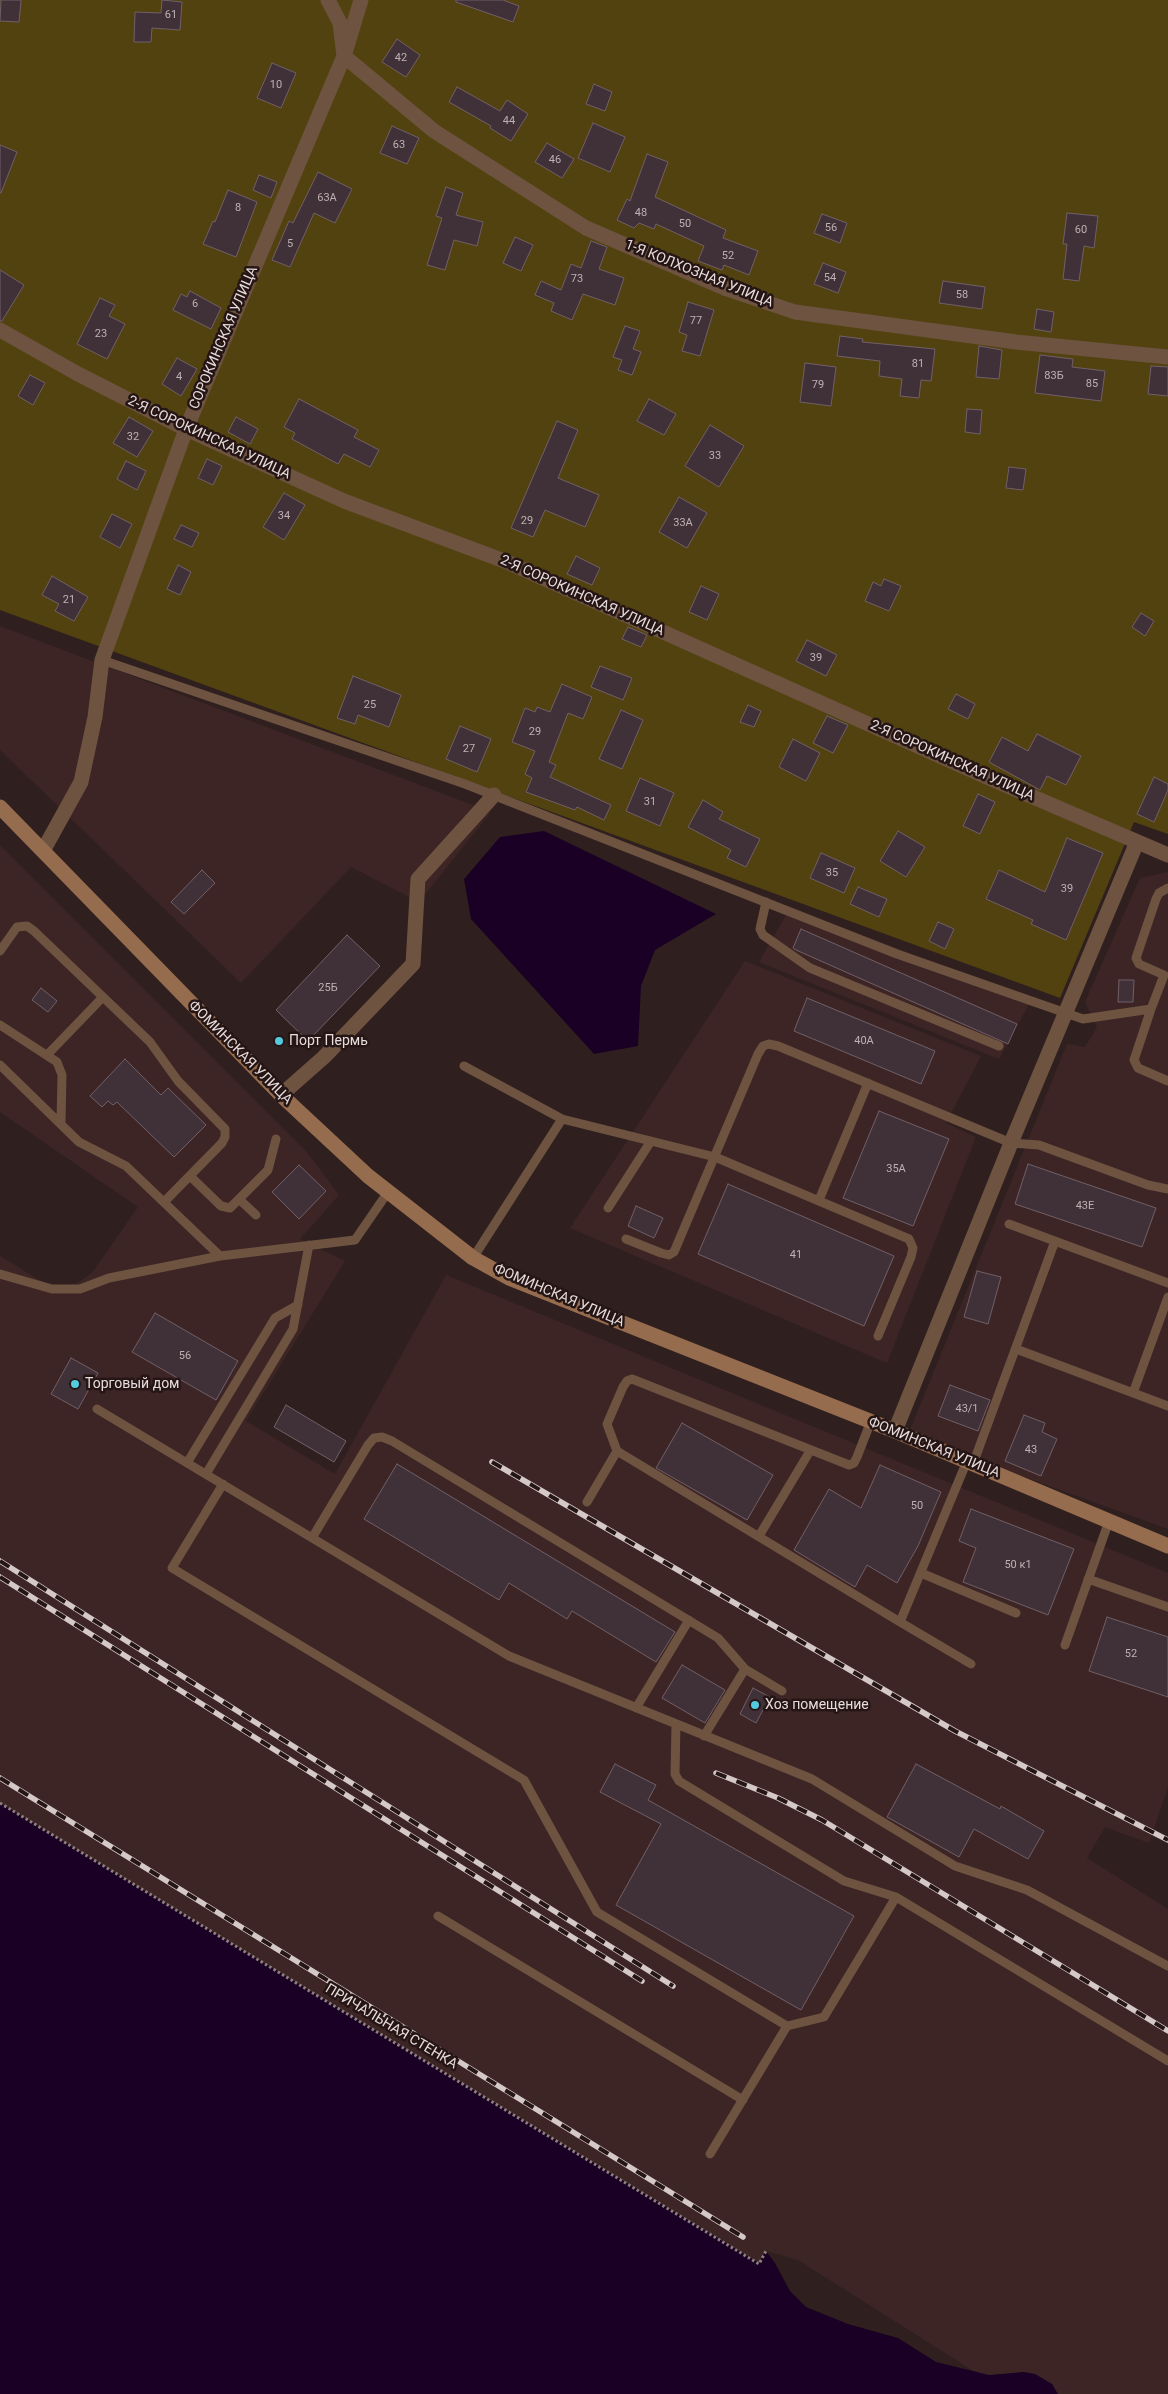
<!DOCTYPE html>
<meta charset="utf-8">
<style>
body{margin:0}
canvas{display:block;background:#2f1f1e}
</style>
<canvas width="1168" height="2394"></canvas>
<script>
const ctx = document.querySelector('canvas').getContext('2d');
ctx.lineJoin = 'round';
function paint(path, color) { ctx.fillStyle = color; ctx.fill(path, 'evenodd'); }
const poly = rows => new Path2D(rows.map(r => 'M' + r).join(''));
function stroke(path, color, width, dash) { ctx.strokeStyle = color; ctx.lineWidth = width; ctx.lineCap = dash ? 'butt' : 'round'; ctx.setLineDash(dash || []); ctx.stroke(path); }
function drawText(font, color, halo, rows, align = 'center') {
  ctx.font = font + ' Roboto,sans-serif'; ctx.lineWidth = 5; ctx.setLineDash([]); ctx.textBaseline = 'middle'; ctx.strokeStyle = halo; ctx.fillStyle = color; for (const [text, x, y, turn = 0] of rows) {
    ctx.save(); ctx.translate(x, y); ctx.rotate((+turn || 0) * Math.PI / 180); ctx.textAlign = isNaN(turn) ? turn : align; if (halo) ctx.strokeText(text, 0, 0); ctx.fillText(text, 0, 0); ctx.restore();
  }
}
const built = poly([
 [0,626,491,812,419,902,351,867,241,983,0,750],
 [0,845,306,1151,339,1195,300,1239,345,1261,246,1421,335,1474,446,1275,1168,1573,1168,1787,1149,1843,1105,1827,1087,1858,1168,1909,1168,2394,1010,2394,798,2260,766,2251,759,2264,0,1803,0,1256,46,1284,58,1286,76,1284,92,1273,138,1207,0,1112],
 [1168,872,1168,1529,908,1435,1067,1044,1085,1047,1097,1027,1085,1002,1140,878],
 [790,908,1032,999,999,1059,759,962],
 [745,961,981,1056,946,1123,976,1137,887,1363,570,1228]
]);
const green = poly([
 [0,0,1168,0,1168,834,1134,822,1060,998,0,610]
]);
const water = poly([
 [544,831,716,914,655,950,641,986,638,1046,594,1054,471,919,464,879,500,837],
 [0,1803,759,2263,766,2251,775,2263,790,2291,806,2307,848,2324,898,2338,936,2362,989,2375,1024,2372,1035,2374,1052,2384,1058,2394,0,2394]
]);
const building = poly([
 [1,0,21,0,19,22,0,21,1,0],
 [162,0,182,2,180,30,152,28,151,42,134,42,135,12,161,13,162,0],
 [456,0,503,0,519,6,513,22,456,2,456,0],
 [397,39,420,55,406,77,382,62,397,39],
 [272,63,296,73,281,108,257,98,272,63],
 [594,84,612,92,605,111,586,104,594,84],
 [457,87,500,111,507,100,528,114,511,141,490,128,491,126,449,102,457,87],
 [593,123,625,137,610,172,578,158,593,123],
 [392,126,419,138,407,164,380,153,392,126],
 [547,143,574,159,562,178,535,162,547,143],
 [0,145,17,152,1,193,0,193,0,145],
 [647,154,668,162,655,197,726,230,723,238,758,251,749,275,724,265,722,270,698,261,704,246,656,224,654,229,639,223,634,228,617,220,627,199,630,201,647,154],
 [318,172,352,189,335,223,314,213,290,267,272,260,289,221,293,223,318,172],
 [259,175,277,182,271,198,253,190,259,175],
 [446,187,463,193,456,215,483,222,477,246,454,240,445,270,427,265,442,218,436,216,446,187],
 [228,190,257,202,236,257,203,244,213,221,215,222,228,190],
 [1067,213,1098,216,1094,248,1084,246,1079,281,1063,279,1067,244,1063,244,1067,213],
 [822,214,847,223,840,243,814,233,822,214],
 [515,237,533,245,521,271,503,263,515,237],
 [591,241,607,247,599,269,624,278,615,305,583,294,572,320,551,311,554,303,535,295,541,281,561,290,571,264,581,268,591,241],
 [823,263,846,272,838,293,814,284,823,263],
 [0,270,24,285,2,321,0,321,0,270],
 [943,281,985,287,982,309,939,303,943,281],
 [190,291,221,308,211,329,173,310,181,294,187,297,190,291],
 [100,298,115,305,109,316,125,324,107,359,77,344,100,298],
 [688,302,714,310,700,356,682,351,687,335,679,332,688,302],
 [1037,309,1054,312,1051,332,1034,329,1037,309],
 [625,326,640,331,633,349,641,352,632,375,618,370,622,360,613,357,625,326],
 [840,336,863,339,862,342,935,349,931,381,921,380,919,398,900,396,902,379,879,376,880,361,837,356,840,336],
 [979,346,1002,350,999,379,976,377,979,346],
 [1040,355,1073,359,1072,367,1105,371,1101,401,1035,393,1040,355],
 [177,358,197,369,181,396,162,384,177,358],
 [805,363,836,367,831,406,800,402,805,363],
 [1151,366,1168,367,1168,396,1148,394,1151,366],
 [30,375,45,383,33,405,18,396,30,375],
 [299,399,358,430,354,437,379,450,370,467,344,454,338,464,292,439,295,433,284,427,299,399],
 [649,399,676,414,664,435,637,421,649,399],
 [967,409,982,410,980,434,965,432,967,409],
 [129,417,153,431,137,457,113,443,129,417],
 [236,417,258,429,250,444,228,432,236,417],
 [557,421,578,430,558,478,599,495,585,527,545,510,533,537,511,528,557,421],
 [710,425,744,446,719,487,685,466,710,425],
 [207,459,222,466,213,485,198,478,207,459],
 [126,461,146,471,137,490,117,479,126,461],
 [1009,467,1026,469,1023,490,1006,488,1009,467],
 [284,493,305,505,284,540,263,527,284,493],
 [679,497,707,513,687,548,659,532,679,497],
 [112,514,132,524,120,548,100,537,112,514],
 [181,525,199,533,192,547,174,539,181,525],
 [576,556,600,568,592,585,567,574,576,556],
 [178,565,191,572,180,595,167,589,178,565],
 [52,576,88,597,74,621,55,611,59,604,42,595,52,576],
 [884,579,901,586,889,611,865,601,873,582,881,586,884,579],
 [701,586,719,594,707,620,689,612,701,586],
 [1141,613,1154,621,1145,636,1132,627,1141,613],
 [628,627,647,635,641,647,622,639,628,627],
 [807,640,837,655,826,676,796,661,807,640],
 [600,666,632,678,623,700,591,687,600,666],
 [353,676,401,695,389,727,358,715,355,724,337,718,353,676],
 [562,684,592,697,583,719,568,713,549,762,556,765,550,777,611,805,604,820,577,807,575,810,526,792,532,778,525,774,535,751,512,742,525,708,535,712,537,707,550,712,562,684],
 [956,694,975,704,968,719,948,709,956,694],
 [748,705,761,711,754,727,740,722,748,705],
 [621,710,643,720,622,769,599,759,621,710],
 [827,716,848,725,833,753,813,743,827,716],
 [460,726,491,739,477,772,446,759,460,726],
 [1037,734,1081,756,1066,785,1047,776,1040,790,989,762,1002,737,1028,751,1037,734],
 [793,739,820,753,806,781,779,767,793,739],
 [1154,777,1168,784,1168,790,1154,822,1137,814,1154,777],
 [640,778,674,793,660,826,626,811,640,778],
 [978,794,995,802,980,834,963,826,978,794],
 [703,800,723,812,719,819,760,839,746,867,727,858,731,850,688,827,703,800],
 [898,831,925,847,906,877,880,861,898,831],
 [1067,838,1103,853,1066,940,1031,924,1033,920,986,899,999,870,1045,892,1067,838],
 [821,853,855,868,844,893,810,878,821,853],
 [202,870,215,883,184,914,171,902,202,870],
 [858,887,887,899,879,917,850,904,858,887],
 [938,922,954,929,945,949,929,941,938,922],
 [801,929,1017,1024,1008,1044,796,950,793,948,801,929],
 [347,935,380,966,308,1041,276,1010,347,935],
 [1119,980,1134,980,1133,1002,1118,1002,1119,980],
 [41,988,57,1001,48,1012,32,1000,41,988],
 [807,998,935,1051,921,1084,794,1031,807,998],
 [125,1059,161,1095,168,1088,206,1125,174,1157,117,1102,113,1105,108,1101,102,1107,90,1096,125,1059],
 [879,1111,949,1139,913,1226,843,1198,879,1111],
 [1028,1164,1156,1208,1142,1247,1015,1204,1028,1164],
 [299,1165,326,1191,299,1219,272,1192,299,1165],
 [728,1184,894,1256,864,1326,698,1254,728,1184],
 [636,1206,663,1218,654,1238,628,1226,636,1206],
 [977,1271,1001,1277,988,1324,964,1317,977,1271],
 [155,1313,238,1361,216,1400,132,1352,155,1313],
 [71,1358,98,1373,78,1409,51,1394,71,1358],
 [950,1385,990,1400,978,1431,938,1416,950,1385],
 [286,1405,346,1441,334,1462,274,1427,286,1405],
 [1024,1415,1045,1423,1042,1432,1057,1439,1041,1476,1005,1461,1024,1415],
 [682,1423,773,1475,747,1520,656,1468,682,1423],
 [397,1464,675,1632,656,1662,572,1611,567,1619,509,1583,499,1600,364,1519,397,1464],
 [880,1465,941,1492,918,1546,897,1583,867,1565,855,1587,794,1550,829,1489,861,1508,880,1465],
 [971,1509,1074,1549,1048,1615,963,1582,976,1548,959,1541,971,1509],
 [1107,1617,1168,1637,1168,1697,1089,1671,1107,1617],
 [682,1665,725,1690,705,1723,662,1698,682,1665],
 [753,1688,770,1697,756,1723,740,1714,753,1688],
 [615,1764,656,1785,648,1800,854,1916,801,2010,616,1905,661,1824,600,1792,615,1764],
 [916,1764,1000,1809,1001,1806,1044,1831,1028,1859,974,1829,959,1857,887,1817,916,1764]
]);
const path = poly([
 [0,1803,759,2264,766,2251]
]);
const lane = poly([
 [102,660,465,784,897,954,1083,1019,1151,1009,1164,975,1139,964,1136,958,1156,899,1159,893,1168,888],
 [766,902,760,929,763,935,810,968,999,1046],
 [0,951,17,927,27,926,34,931,150,1042,178,1081,225,1129,225,1137,222,1143,164,1202],
 [1151,1009,1134,1060,1138,1068,1168,1081],
 [0,1025,57,1062,62,1075,61,1123],
 [48,1054,103,997],
 [0,1065,79,1142,126,1166,220,1256],
 [464,1066,562,1119],
 [190,1176,221,1206,230,1208,268,1170,276,1139],
 [240,1200,256,1215],
 [819,1200,868,1083],
 [608,1208,651,1141],
 [1009,1224,1168,1283],
 [626,1239,661,1253,669,1255,674,1252,758,1054,763,1046,769,1044,778,1046,1011,1143,1039,1145,1148,1185,1168,1189],
 [473,1258,562,1119,715,1157,909,1239,913,1248,911,1257,878,1336],
 [0,1274,52,1289,80,1289,109,1278,220,1256,355,1240,388,1192],
 [1016,1349,1168,1406],
 [1133,1393,1168,1297],
 [97,1409,509,1656,812,1779,955,1866,1027,1890,1168,1966],
 [617,1451,607,1424,623,1387,627,1381,632,1379,849,1465,854,1463,857,1457,871,1421],
 [187,1463,275,1318,298,1305],
 [973,1464,1055,1241],
 [206,1474,293,1329,309,1245],
 [223,1484,172,1568,524,1780,597,1912,787,2026,710,2154],
 [587,1502,617,1451,900,1622,967,1461],
 [759,1536,810,1451],
 [312,1538,368,1445,374,1438,382,1437,392,1441,718,1638,745,1669,782,1691],
 [921,1573,1016,1613],
 [1088,1579,1168,1607],
 [900,1622,971,1664],
 [1065,1645,1109,1521],
 [636,1708,689,1620],
 [676,1724,675,1774,679,1781,844,1881,896,1897],
 [704,1736,745,1669],
 [438,1916,743,2100],
 [787,2026,824,2017,896,1897,1168,2061]
]);
const street = poly([
 [328,0,340,23,344,56,434,131,586,228,727,289,795,312,1016,342,1168,357],
 [0,330,78,374,186,429,344,501,507,562,982,775,1168,855],
 [44,849,81,782,95,717,102,660,186,429,344,56,361,0],
 [281,1095,324,1057,413,964,418,879,494,795],
 [895,1431,1011,1143,1137,842]
]);
const secondary = poly([
 [0,807,281,1095,368,1176,473,1258,509,1278,895,1431,1168,1546]
]);
const rail = poly([
 [492,1462,955,1731,1168,1840],
 [0,1561,673,1986],
 [0,1577,642,1981],
 [716,1773,778,1798,822,1820,1168,2031],
 [0,1778,743,2237]
]);
const markers = [
 [279,1041,5,"#54cade"],
 [75,1384,5,"#54cade"],
 [755,1705,5,"#54cade"]
];
const numberNames = [
 ["61",171,15],
 ["42",401,58],
 ["10",276,85],
 ["44",509,121],
 ["63",399,145],
 ["46",555,160],
 ["63А",327,198],
 ["8",238,208],
 ["48",641,213],
 ["50",685,224],
 ["56",831,228],
 ["60",1081,230],
 ["5",290,244],
 ["52",728,256],
 ["54",830,278],
 ["73",577,279],
 ["58",962,295],
 ["6",195,304],
 ["77",696,321],
 ["23",101,334],
 ["81",918,364],
 ["83Б",1054,376],
 ["4",179,377],
 ["85",1092,384],
 ["79",818,385],
 ["32",133,437],
 ["33",715,456],
 ["34",284,516],
 ["29",527,521],
 ["33А",683,523],
 ["21",69,600],
 ["39",816,658],
 ["25",370,705],
 ["29",535,732],
 ["27",469,749],
 ["31",650,802],
 ["35",832,873],
 ["39",1067,889],
 ["25Б",328,988],
 ["40А",864,1041],
 ["35А",896,1169],
 ["43Е",1085,1206],
 ["41",796,1255],
 ["56",185,1356],
 ["43/1",967,1409],
 ["43",1031,1450],
 ["50",917,1506],
 ["50 к1",1018,1565],
 ["52",1131,1654]
];
const streetNames = [
 ["1-Я КОЛХОЗНАЯ УЛИЦА",699,274,22],
 ["СОРОКИНСКАЯ УЛИЦА",224,338,-67],
 ["2-Я СОРОКИНСКАЯ УЛИЦА",209,438,25],
 ["2-Я СОРОКИНСКАЯ УЛИЦА",582,596,24],
 ["2-Я СОРОКИНСКАЯ УЛИЦА",952,761,24],
 ["ФОМИНСКАЯ УЛИЦА",240,1053,45],
 ["ФОМИНСКАЯ УЛИЦА",559,1296,23],
 ["ФОМИНСКАЯ УЛИЦА",934,1448,22],
 ["ПРИЧАЛЬНАЯ СТЕНКА",391,2027,31]
];
const poiNames = [
 ["Порт Пермь",289,1041],
 ["Торговый дом",85,1384],
 ["Хоз помещение",765,1705]
];
paint(built, '#3c2524');
paint(green, '#52420f');
paint(water, '#190024');
paint(building, '#403138');
stroke(building, '#715f68', 1);
stroke(path, '#8d807f', 3, [2.5, 2.5]);
stroke(lane, '#6d5340', 9);
stroke(street, '#6d5340', 15);
stroke(secondary, '#966c4e', 15);
stroke(rail, '#d5c9c8', 5.5);
stroke(rail, '#251615', 4, [11]);
for (const [x, y, r, color] of markers) { const dot = new Path2D(); dot.arc(x, y, r, 0, 2 * Math.PI); ctx.fillStyle = color; ctx.fill(dot); stroke(dot, '#251615', 2); }
drawText('11px', '#bdb1b2', null, numberNames);
drawText('14px', '#e7dcdb', '#251615', streetNames);
drawText('14px', '#e7dcdb', '#251615', poiNames, 'left');
</script>
